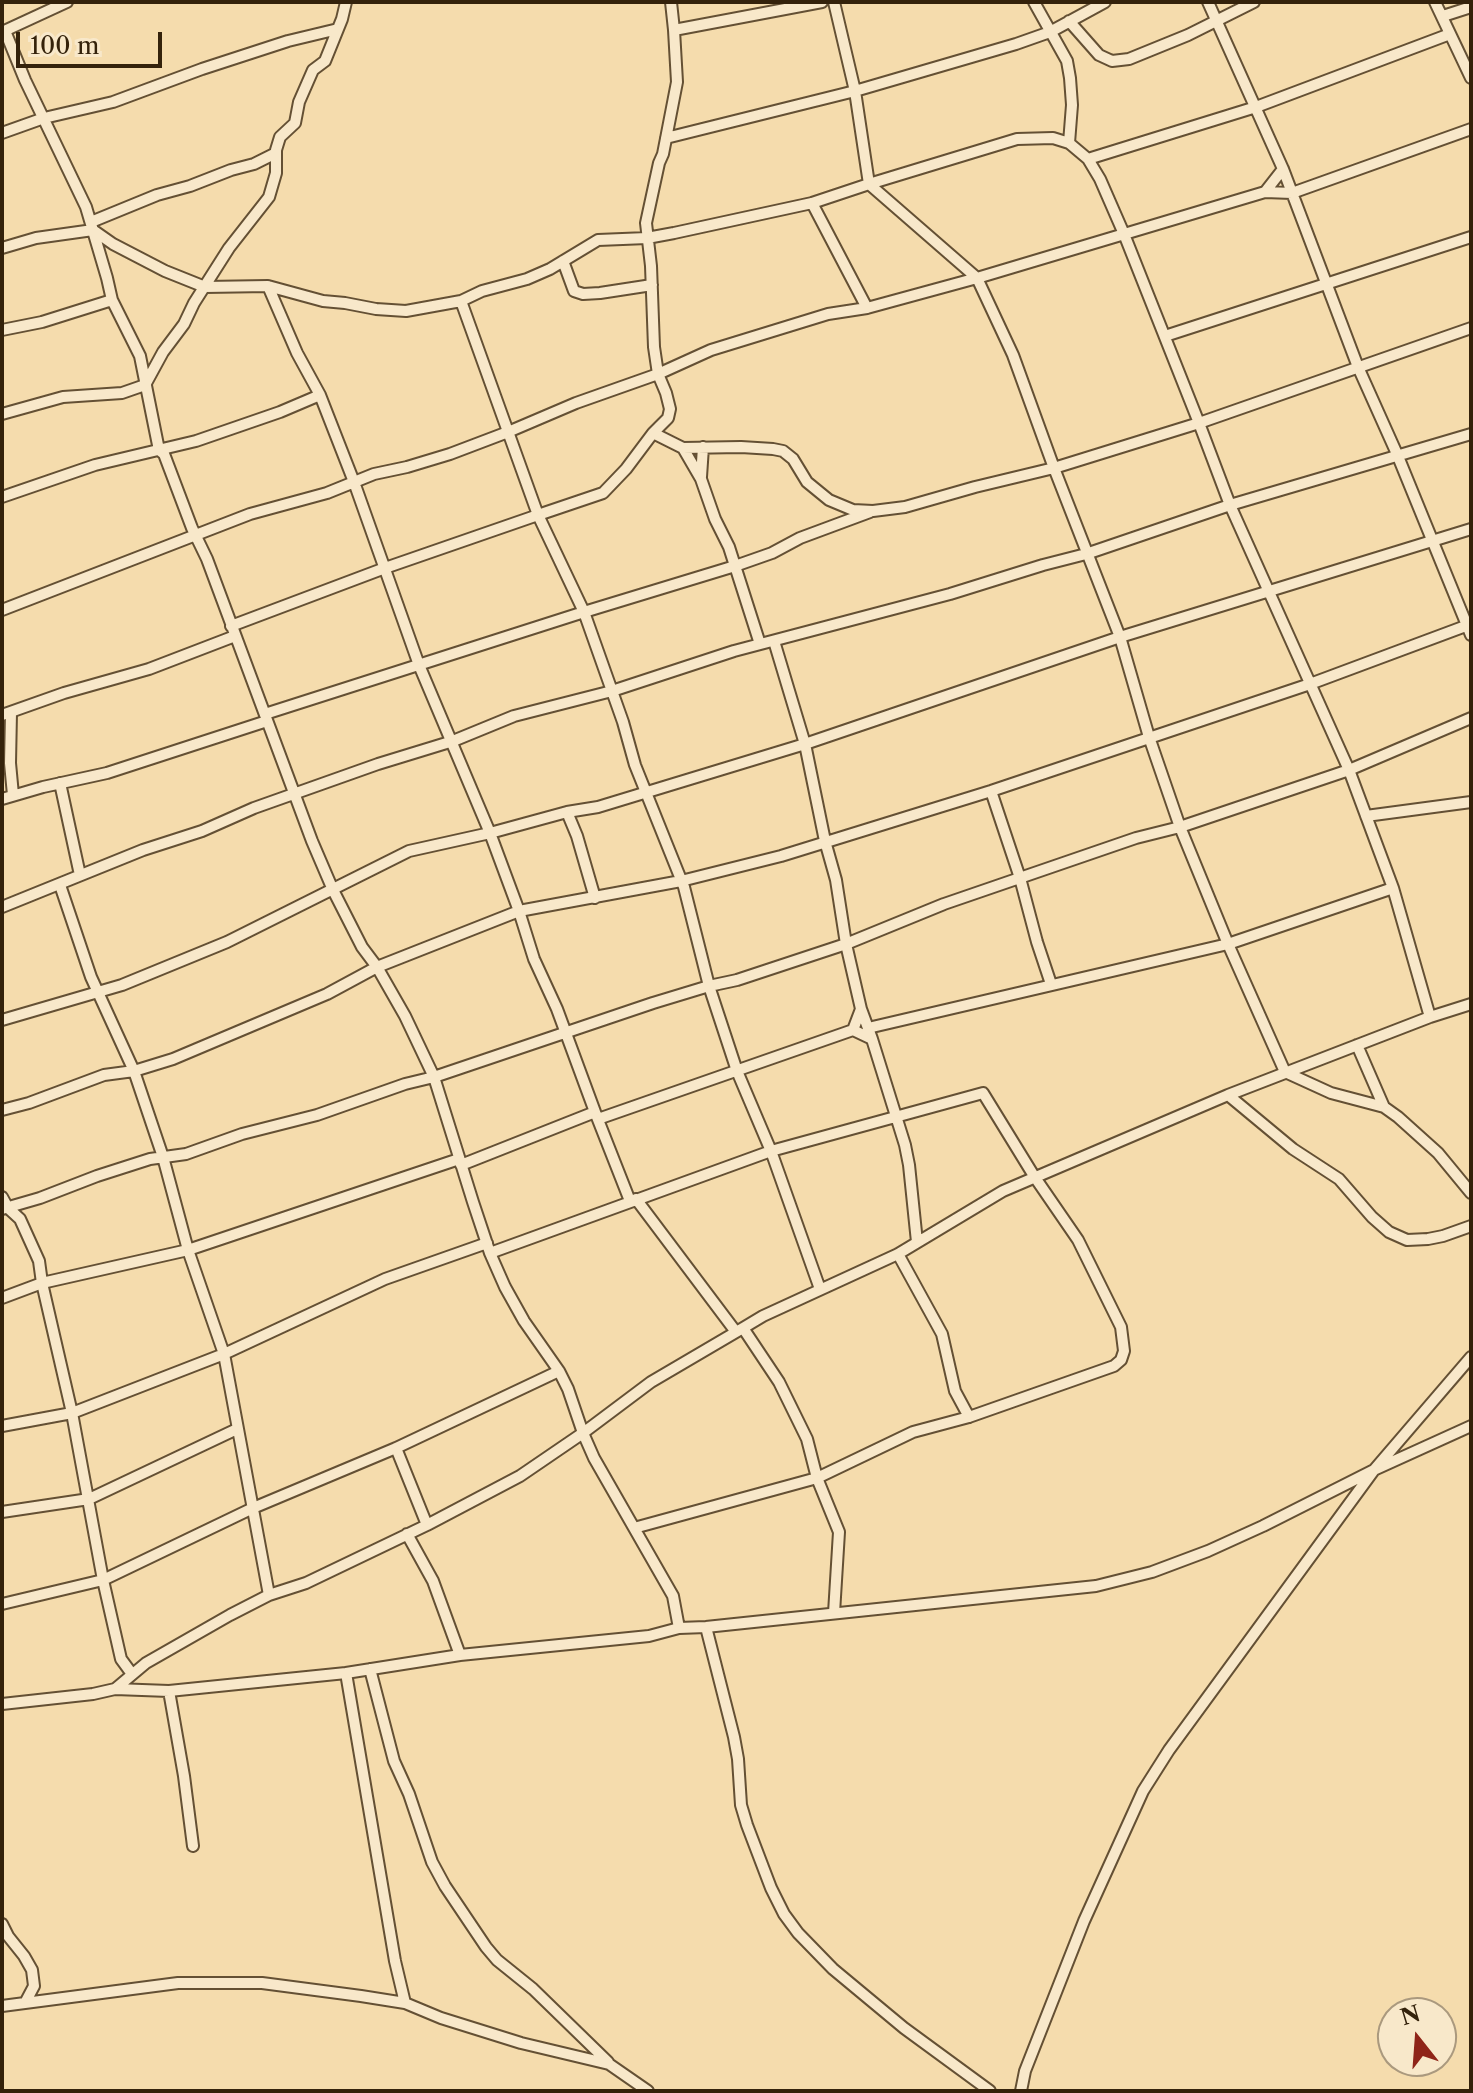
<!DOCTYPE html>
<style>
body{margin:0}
#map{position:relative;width:1473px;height:2093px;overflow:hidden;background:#f5dcad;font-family:"Libre Caslon Text",serif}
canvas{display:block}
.frame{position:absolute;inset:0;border:4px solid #34220b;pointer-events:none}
.north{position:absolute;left:1377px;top:1997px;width:80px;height:80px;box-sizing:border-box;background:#f8e8ca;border:2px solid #aa997e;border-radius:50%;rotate:343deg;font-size:22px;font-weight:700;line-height:32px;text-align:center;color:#34220b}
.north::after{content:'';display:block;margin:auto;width:28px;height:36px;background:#8f2418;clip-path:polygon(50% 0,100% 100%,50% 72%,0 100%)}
.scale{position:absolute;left:16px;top:32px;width:146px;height:36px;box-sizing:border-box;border:4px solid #34220b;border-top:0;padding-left:10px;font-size:24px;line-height:28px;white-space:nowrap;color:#34220b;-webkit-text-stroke:6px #f8e8ca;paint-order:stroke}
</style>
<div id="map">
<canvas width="1473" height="2093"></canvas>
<div class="frame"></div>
<div class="north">N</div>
<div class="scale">100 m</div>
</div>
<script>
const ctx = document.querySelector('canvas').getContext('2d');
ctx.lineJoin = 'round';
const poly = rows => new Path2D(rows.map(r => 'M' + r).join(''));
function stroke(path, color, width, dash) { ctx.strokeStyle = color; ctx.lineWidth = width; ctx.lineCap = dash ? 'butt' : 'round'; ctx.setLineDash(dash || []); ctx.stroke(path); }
const minor = poly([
 [1034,2,1067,61,1070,78,1072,105,1069,143],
 [1208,2,1283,169,1358,367,1397,454,1471,635],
 [1435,2,1471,78],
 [1443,16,1471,7],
 [1069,21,1099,55,1112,61,1129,59,1188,35,1254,2],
 [674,30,822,2],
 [5,31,25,80,86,207,107,278,112,300,140,356,159,450,164,454,192,528,207,559,312,841,333,890,362,947,377,967,405,1016,434,1077,473,1202,490,1253,505,1287,524,1321,559,1371,568,1389,583,1433,594,1458,673,1596,679,1628],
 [2,32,67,2],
 [1471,129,1292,193,1265,192,977,278,1013,355,1054,468,1199,423,1471,328],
 [2,133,44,118,113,102,202,69,288,41,338,29],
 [666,138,855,91,1016,44,1050,32,1105,2],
 [1088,159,1256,107,1450,34],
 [869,184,1017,139,1053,138,1069,143,1088,159,1100,179,1124,234,1199,423,1230,505,1349,770,1393,888,1430,1017],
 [1265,192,1283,169],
 [812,203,867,308],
 [91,222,157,195,190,186,231,170,254,164,276,153],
 [2,248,36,238,93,230,113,244,165,271,205,287,268,286,323,301,345,303,376,309,406,311,461,301,482,291,527,279,550,269,598,240,647,238,674,233,812,203,869,184,855,91,834,2],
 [563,261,574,291,583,294,600,293,652,285],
 [461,301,538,515,603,493,626,469,653,433,683,448,741,447,773,449,783,451,793,459,807,482,829,500,853,510,873,511,905,507,975,487,1054,468,1120,637,1149,737,1180,827,1228,944,1285,1072,1331,1093,1384,1107,1398,1117,1438,1153,1471,1193],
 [2,330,42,322,112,300],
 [1165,336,1471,237],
 [320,395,354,482,419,665,490,833,519,911,534,959,557,1009,595,1112],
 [2,414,63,397,122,393,145,385,163,352,184,324,194,303,229,248,269,197,276,173,276,150,280,137,295,123,299,102,313,70,325,61,342,19,346,2],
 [653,433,668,418,670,409,666,393,658,374,654,347,651,266,646,223,659,163,663,154,677,82,674,30,671,2],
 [683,448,701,479,715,519,729,547,760,644],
 [701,477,703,447],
 [2,497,95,465,196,441,280,412,320,395,297,353,268,286],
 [2,610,250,514,327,493,374,474,407,467,450,454,508,432,576,403,658,374,711,350,828,314,867,308,977,278,869,184],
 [231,626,385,568,538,515,584,612,623,722,635,765,684,887,709,986,737,1071,771,1151,983,1093,1034,1176,1078,1240,1121,1327,1124,1351,1121,1360,1114,1366,969,1417,913,1432,817,1478,634,1528],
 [774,641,805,744,825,841,836,880,846,944,861,1009,872,1039],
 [11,713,10,763,13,795],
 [265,714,584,612,735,566,772,553,800,538,870,512],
 [2,715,64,693,149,669,235,636],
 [60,783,80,875],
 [991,791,1020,878,1037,942,1051,984],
 [2,799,43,787,107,773,267,721],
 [567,812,577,836,595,898],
 [1366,816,1471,802],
 [60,885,91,977,134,1071,163,1157,188,1250,224,1354,269,1595],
 [2,907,143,850,202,831,254,808,378,764,453,741,514,716,612,691,734,651,950,594,1043,565,1086,554,1230,505,1471,434],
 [2,1020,122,985,227,942,409,851,490,833,567,812,598,807,805,744,1120,637,1471,529],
 [868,1028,1228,944,1393,888],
 [853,1030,872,1039,905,1145,909,1165,917,1242],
 [1357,1045,1384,1107],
 [1228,1095,1293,1149,1339,1179,1372,1217,1389,1232,1407,1240,1428,1239,1443,1236,1471,1226],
 [2,1110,29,1103,104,1075,134,1071,173,1059,327,994,377,967,519,911,681,881,781,856,991,791,1310,684,1471,624],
 [598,1119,853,1030,861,1009],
 [461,1165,595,1112,630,1201],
 [2,1197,8,1208,20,1219,39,1261,42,1283,72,1413,103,1580,121,1659,132,1674],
 [636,1199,736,1332],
 [2,1209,40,1198,97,1176,150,1159,186,1154,242,1134,317,1115,405,1084,434,1077,653,1003,709,986,737,980,846,944,944,904,1136,838,1180,827,1349,770,1471,718],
 [490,1253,771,1151,820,1289],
 [898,1254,942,1334,955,1391,969,1417],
 [2,1298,42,1283,188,1250,459,1159],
 [743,1328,779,1382,807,1439,817,1478,839,1532,834,1613],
 [2,1426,72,1413,224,1354,385,1279,487,1243],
 [396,1448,427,1525],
 [2,1512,89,1499,237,1429],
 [407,1534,433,1581,460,1655],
 [2,1604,103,1580,253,1508,396,1448,559,1371],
 [706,1627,734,1737,738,1759,741,1805,747,1825,771,1888,784,1914,798,1933,833,1969,904,2028,990,2091],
 [370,1669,394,1761,409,1794,432,1862,445,1886,486,1947,497,1960,533,1989,608,2062],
 [346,1673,395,1961,405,2003],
 [115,1689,169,1691,346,1673,460,1655,649,1636,679,1628,706,1627,1096,1586,1152,1572,1208,1551,1263,1526,1374,1470,1471,1426],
 [169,1691,184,1776,193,1846],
 [2,1704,93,1694,115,1689,146,1663,230,1615,269,1595,306,1583,427,1525,520,1476,583,1433,651,1382,743,1328,763,1316,898,1254,1003,1191,1228,1095,1430,1017,1471,1004],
 [2,1924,8,1936,24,1956,32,1970,34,1986,25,2003],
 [2,2006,178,1983,262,1983,361,1996,405,2003,441,2018,521,2043,609,2064,648,2091],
 [1021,2091,1025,2071,1084,1921,1143,1791,1169,1750,1374,1470,1471,1357]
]);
stroke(minor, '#645034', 14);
stroke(minor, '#f8e8ca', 10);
</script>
